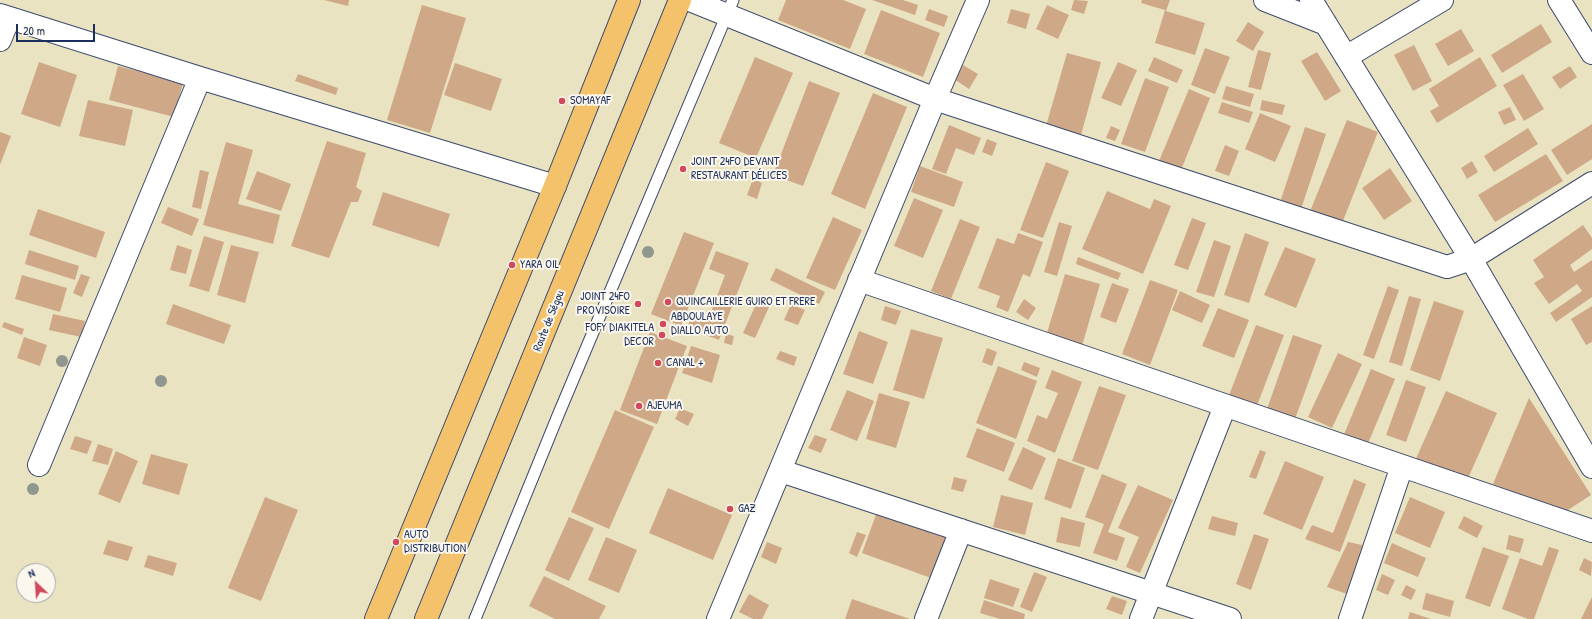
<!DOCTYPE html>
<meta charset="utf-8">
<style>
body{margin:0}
#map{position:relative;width:1592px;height:619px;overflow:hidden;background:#e9e3c2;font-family:"Patrick Hand",sans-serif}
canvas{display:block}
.north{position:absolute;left:16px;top:563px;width:40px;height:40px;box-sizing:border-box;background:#fbf7ec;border:1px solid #a1a7b3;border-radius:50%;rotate:335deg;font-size:11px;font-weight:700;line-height:16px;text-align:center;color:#1b2f5e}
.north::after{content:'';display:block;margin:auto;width:14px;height:18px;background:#d1495b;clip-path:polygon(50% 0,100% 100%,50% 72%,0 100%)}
.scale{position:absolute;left:16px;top:24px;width:79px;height:18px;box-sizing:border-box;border:2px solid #1b2f5e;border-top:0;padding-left:5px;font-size:12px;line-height:14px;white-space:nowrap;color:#1b2f5e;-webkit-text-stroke:3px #fbf7ec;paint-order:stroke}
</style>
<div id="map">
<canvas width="1592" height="619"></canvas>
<div class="north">N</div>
<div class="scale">20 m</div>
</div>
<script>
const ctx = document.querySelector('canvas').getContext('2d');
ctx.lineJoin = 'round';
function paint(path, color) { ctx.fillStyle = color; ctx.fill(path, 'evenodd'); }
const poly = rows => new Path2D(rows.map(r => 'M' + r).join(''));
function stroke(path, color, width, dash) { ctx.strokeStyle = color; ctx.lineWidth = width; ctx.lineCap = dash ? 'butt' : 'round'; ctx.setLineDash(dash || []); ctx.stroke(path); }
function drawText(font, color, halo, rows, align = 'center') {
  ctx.font = font + ' "Patrick Hand",sans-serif'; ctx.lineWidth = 4; ctx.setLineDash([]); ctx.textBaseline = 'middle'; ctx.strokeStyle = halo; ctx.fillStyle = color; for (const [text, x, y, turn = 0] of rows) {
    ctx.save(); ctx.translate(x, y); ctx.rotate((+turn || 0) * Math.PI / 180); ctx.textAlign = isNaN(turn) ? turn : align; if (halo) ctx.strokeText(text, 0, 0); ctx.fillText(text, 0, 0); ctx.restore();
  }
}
const building = poly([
 [324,0,349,0,348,6],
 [786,0,843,0,866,9,850,49,778,20],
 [872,0,903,0,918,5,915,15],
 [1074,0,1088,1,1084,14,1071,10],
 [1142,0,1170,0,1166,11,1205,23,1195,55,1155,43,1165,10,1141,3],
 [422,5,466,18,430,133,387,120],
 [1047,5,1069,15,1058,39,1036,29],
 [929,9,948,16,944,27,925,20],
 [1011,9,1030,14,1026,29,1007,23],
 [881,10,940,33,923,77,864,54],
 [1248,22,1264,32,1253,51,1236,41],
 [1541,24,1552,42,1502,73,1491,55],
 [1461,29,1474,51,1448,66,1435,44],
 [1414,45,1432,81,1413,91,1394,55],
 [1205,48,1230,57,1215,94,1191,85],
 [1258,50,1271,53,1261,90,1248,87],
 [1317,52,1341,91,1325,101,1301,61],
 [1067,53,1101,62,1081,135,1046,126],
 [755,57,793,73,756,158,719,143],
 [1154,57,1183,70,1177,83,1148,71],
 [1480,57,1497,86,1437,123,1430,111,1439,106,1429,89],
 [39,62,77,75,60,127,21,114],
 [1118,62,1137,70,1121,106,1101,98],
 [455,63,502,79,491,111,444,95],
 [963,65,978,74,969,89,954,79],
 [118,66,183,83,174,117,109,100],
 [1570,66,1577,77,1560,89,1552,77],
 [298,74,338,88,336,95,295,81],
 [1523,74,1544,109,1524,121,1503,85],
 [1145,78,1169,87,1145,152,1121,144],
 [809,81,840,93,803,186,773,175],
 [1226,86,1254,94,1250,107,1222,99],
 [1189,89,1210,98,1181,170,1159,161],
 [873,93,907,107,865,209,831,194],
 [88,100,133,110,125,146,79,136],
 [1262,100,1285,105,1282,115,1260,110],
 [1222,102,1253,112,1249,123,1218,113],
 [1510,107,1516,120,1504,125,1498,112],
 [1260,113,1291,126,1275,162,1245,149],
 [1347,120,1378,132,1341,226,1309,214],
 [1592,124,1592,159,1567,175,1551,150],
 [949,125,981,138,974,155,956,148,946,174,932,169],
 [1111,126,1120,130,1115,141,1106,138],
 [1305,127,1326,134,1301,209,1280,202],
 [1528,128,1538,144,1494,172,1484,156],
 [0,132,11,136,0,165],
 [987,139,997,143,992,156,982,152],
 [327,141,366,153,356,187,362,191,358,202,351,202,329,258,291,246],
 [226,142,253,150,238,204,280,215,273,244,203,225],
 [1225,145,1239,151,1229,176,1215,171],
 [1546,154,1563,181,1495,222,1478,195],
 [1472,161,1478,172,1467,179,1461,168],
 [1046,162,1069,171,1043,238,1020,230],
 [920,166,963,182,954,207,911,192],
 [1390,168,1412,201,1384,220,1362,188],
 [200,170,209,172,201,209,192,207],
 [257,171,291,184,281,211,246,199],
 [753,179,762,183,757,199,747,195],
 [1107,191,1150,209,1154,199,1171,206,1143,274,1082,249],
 [383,192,450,214,439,247,372,225],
 [914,198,943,210,923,258,894,246],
 [168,207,199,219,192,236,161,223],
 [38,209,105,232,96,258,29,235],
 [833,217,862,230,835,290,806,278],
 [1192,218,1206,223,1188,270,1174,265],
 [960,219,980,227,951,299,931,291],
 [1059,222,1072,226,1057,276,1044,272],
 [1583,225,1592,238,1592,249,1570,265,1574,272,1592,260,1592,297,1556,322,1550,313,1582,291,1577,284,1549,304,1534,283,1544,277,1533,260],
 [684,232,714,243,681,326,651,314],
 [1018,233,1043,242,1030,277,1023,274,1008,312,996,307,1000,296,978,288,997,238,1014,244],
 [1245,233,1269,242,1249,303,1224,295],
 [204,236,224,242,209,292,189,286],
 [1214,240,1231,246,1214,297,1196,292],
 [177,245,192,250,186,274,170,270],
 [231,245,259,252,245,303,217,295],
 [1285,247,1316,259,1296,308,1264,295],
 [29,250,79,266,75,280,25,264],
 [716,251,749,263,719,340,687,328,693,312,709,317,725,275,709,269],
 [1078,257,1121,273,1118,280,1076,264],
 [776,268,825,292,819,304,770,280],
 [81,274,90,277,82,297,73,293],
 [1065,274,1100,284,1082,346,1046,336],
 [22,275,67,288,60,312,15,299],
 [1150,280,1178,290,1150,365,1122,354],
 [1112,283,1129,289,1116,323,1100,317],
 [1388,286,1399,290,1374,359,1363,355],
 [1180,291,1210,305,1202,323,1172,310],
 [1409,296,1421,299,1402,366,1389,362],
 [1024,299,1036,308,1028,320,1016,312],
 [1434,301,1464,311,1440,381,1410,370],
 [757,302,769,307,755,338,743,333],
 [173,304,231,325,224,344,166,324],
 [791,304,805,310,798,325,784,320],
 [885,306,901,311,896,325,881,320],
 [1592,306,1592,342,1586,345,1571,319],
 [1218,308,1249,320,1234,358,1202,346],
 [53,314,85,321,81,337,49,330],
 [4,322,24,329,22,335,2,327],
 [1256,325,1284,335,1256,408,1228,398],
 [911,329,943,338,924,399,893,390],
 [859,331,888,342,873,384,843,374],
 [650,332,687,346,657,424,620,410],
 [726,334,734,336,732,345,724,343],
 [1293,335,1322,345,1295,419,1267,409],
 [24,337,47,345,40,366,17,358],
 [691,346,720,355,712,383,682,373],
 [987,348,997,352,992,366,982,362],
 [780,351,797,357,794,366,776,359],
 [1338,353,1362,364,1332,428,1308,417],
 [1024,362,1040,368,1037,377,1021,370],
 [998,366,1037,381,1016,439,976,423],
 [1371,369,1395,379,1367,446,1343,437],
 [1052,370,1082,382,1055,453,1027,441,1037,415,1047,419,1058,393,1045,388],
 [1406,380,1426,387,1406,442,1386,435],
 [1099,386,1126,395,1098,470,1072,461],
 [847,390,874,401,857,441,830,430],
 [1446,391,1497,413,1466,483,1415,461],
 [879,393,910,402,896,448,866,439],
 [1529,398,1591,495,1565,512,1493,484],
 [680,408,694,414,688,426,675,419],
 [615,410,654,427,609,529,571,512],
 [977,428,1015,443,1004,472,966,457],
 [815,435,827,439,821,453,808,448],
 [75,436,92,441,87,454,70,449],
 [98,444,113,449,108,465,92,461],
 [1023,447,1046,458,1032,490,1008,480],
 [1260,450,1266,452,1256,479,1249,477],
 [116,451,138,461,120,503,98,494],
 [151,454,188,464,179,495,142,484],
 [1058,458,1085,468,1071,509,1044,499],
 [1285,461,1324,477,1302,530,1263,514],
 [1102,474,1127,484,1108,532,1125,538,1117,561,1093,553,1104,524,1085,517],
 [954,477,967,480,963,492,951,489],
 [1354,479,1366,484,1340,552,1305,539,1312,525,1333,533],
 [1138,485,1173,500,1140,573,1126,567,1139,537,1118,528],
 [668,488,732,515,713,560,649,533],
 [1001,495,1033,503,1025,535,993,527],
 [265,497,298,510,261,601,228,588],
 [1410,497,1445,512,1430,548,1395,533],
 [877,512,946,537,931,578,862,553],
 [1212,516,1238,523,1235,536,1208,529],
 [1464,516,1483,526,1477,538,1458,528],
 [569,517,594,528,569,581,545,570],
 [1061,517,1085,523,1080,547,1056,542],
 [857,532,866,535,857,557,849,553],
 [1254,534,1269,539,1251,590,1236,584],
 [1509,535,1524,539,1520,553,1506,549],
 [606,537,637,550,619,593,588,580],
 [108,540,133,547,128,561,103,554],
 [767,542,782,548,776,564,761,557],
 [1348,542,1367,546,1347,594,1327,587],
 [1392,543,1426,558,1418,577,1384,563],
 [1483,547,1509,556,1490,607,1465,598],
 [1549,547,1559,550,1534,619,1528,619,1502,609,1520,558,1542,566],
 [148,555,177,563,173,576,144,567],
 [1584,558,1592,562,1591,576,1579,570],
 [1034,572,1047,577,1032,612,1020,607],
 [1382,574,1395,580,1388,595,1376,590],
 [544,576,606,606,599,619,555,619,529,606],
 [990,579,1020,589,1013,607,984,598],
 [1406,585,1416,590,1411,600,1401,595],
 [1426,593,1454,601,1450,617,1422,609],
 [749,594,769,605,762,619,753,619,739,612],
 [1112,596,1127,601,1122,615,1106,609],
 [1592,597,1592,619,1581,619],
 [852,599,910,619,845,619],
 [984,600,1025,614,1024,619,1000,619,980,613],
 [1410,612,1431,619,1408,619]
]);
const service = poly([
 [475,619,559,413,733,0]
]);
const minor = poly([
 [690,0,935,99,1447,267,1471,259,1592,183],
 [1265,0,1326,24],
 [1311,0,1471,259,1592,467],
 [1559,0,1592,53],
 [0,15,200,78,555,186],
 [0,40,9,18],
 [1346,57,1442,0],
 [859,280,1592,531],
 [39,465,200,78],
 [781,471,1230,619],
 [718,619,935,99,978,0],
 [926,619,961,530],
 [1141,619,1225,406],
 [1350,619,1402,466]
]);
const trunk = poly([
 [376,619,555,186,629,0],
 [426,619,680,0]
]);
const trees = [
 [648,252],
 [62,361],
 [161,381],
 [33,489]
];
const markers = [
 [562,101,4,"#d1495b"],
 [683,169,4,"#d1495b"],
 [512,265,4,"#d1495b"],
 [668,302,4,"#d1495b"],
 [638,304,4,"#d1495b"],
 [663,324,4,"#d1495b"],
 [662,335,4,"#d1495b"],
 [658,363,4,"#d1495b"],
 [639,406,4,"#d1495b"],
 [730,509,4,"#d1495b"],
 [396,542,4,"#d1495b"]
];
const poiNames = [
 ["SOMAYAF",570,101],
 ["JOINT 24FO DEVANT",691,162],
 ["RESTAURANT DÉLICES",691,176],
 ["YARA OIL",520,265],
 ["JOINT 24FO",630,297,"right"],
 ["PROVISOIRE",630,311,"right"],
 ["QUINCAILLERIE GUIRO ET FRERE",676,302],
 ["ABDOULAYE",671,317],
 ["DIALLO AUTO",671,331],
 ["FOFY DIAKITELA",654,328,"right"],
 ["DECOR",654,342,"right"],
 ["CANAL +",666,363],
 ["AJEUMA",647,406],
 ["GAZ",738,509],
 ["AUTO",404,535],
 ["DISTRIBUTION",404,549]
];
const streetNames = [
 ["Route de Ségou",549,321,-68]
];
paint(building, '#cfa987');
stroke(service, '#3a4a6d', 13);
stroke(minor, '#3a4a6d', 24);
stroke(trunk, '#3a4a6d', 24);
stroke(service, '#fff', 11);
stroke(minor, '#fff', 22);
stroke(trunk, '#f4c26a', 22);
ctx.fillStyle = '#8f978e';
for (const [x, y] of trees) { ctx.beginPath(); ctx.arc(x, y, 6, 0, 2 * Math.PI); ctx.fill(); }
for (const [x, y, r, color] of markers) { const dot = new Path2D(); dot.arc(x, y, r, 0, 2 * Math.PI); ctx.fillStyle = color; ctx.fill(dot); stroke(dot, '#fbf7ec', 1.5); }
drawText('12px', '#1b2f5e', '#fbf7ec', poiNames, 'left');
drawText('12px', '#1b2f5e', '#fbf7ec', streetNames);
</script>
